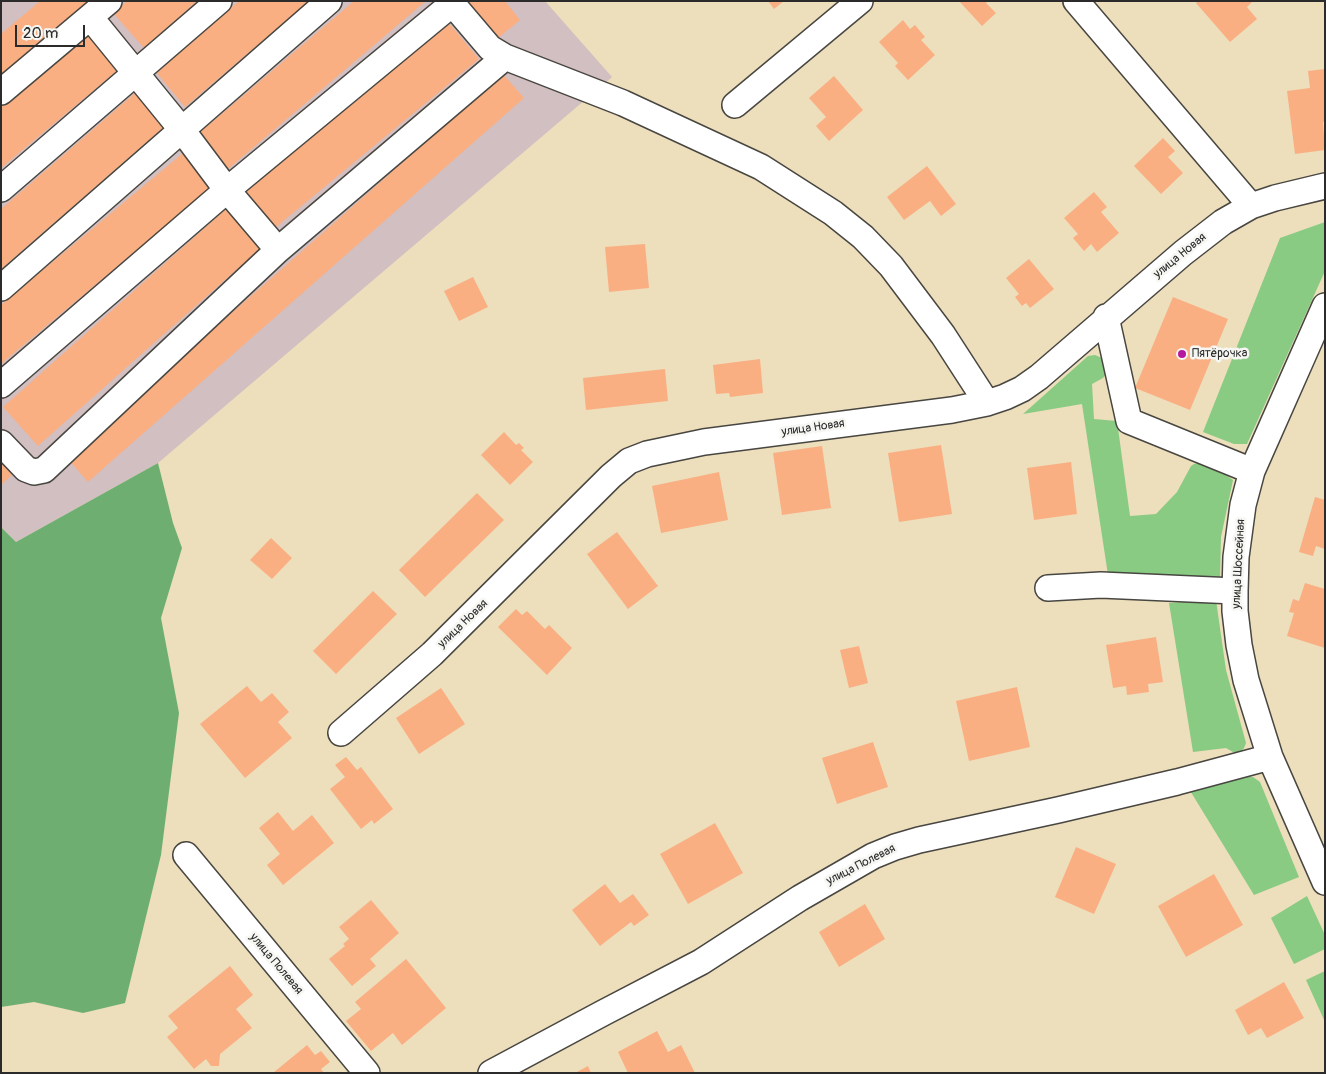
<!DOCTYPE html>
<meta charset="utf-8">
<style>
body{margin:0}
#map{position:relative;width:1326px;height:1074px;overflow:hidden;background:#eddebc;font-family:Pangolin,sans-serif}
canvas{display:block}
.frame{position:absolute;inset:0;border:2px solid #2b2b2b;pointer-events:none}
.scale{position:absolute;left:15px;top:25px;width:70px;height:22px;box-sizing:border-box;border:2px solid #2b2b2b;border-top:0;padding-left:6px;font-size:15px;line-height:18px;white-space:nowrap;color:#2b2b2b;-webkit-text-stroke:4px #f6f6f2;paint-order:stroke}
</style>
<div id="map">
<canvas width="1326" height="1074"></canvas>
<div class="frame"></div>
<div class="scale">20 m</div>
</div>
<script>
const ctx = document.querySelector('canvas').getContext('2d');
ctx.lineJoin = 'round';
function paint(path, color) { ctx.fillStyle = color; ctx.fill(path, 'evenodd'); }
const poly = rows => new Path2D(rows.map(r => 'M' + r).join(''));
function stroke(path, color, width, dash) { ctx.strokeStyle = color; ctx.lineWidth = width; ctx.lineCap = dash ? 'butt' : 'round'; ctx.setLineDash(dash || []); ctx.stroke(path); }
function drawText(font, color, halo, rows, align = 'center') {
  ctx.font = font + ' Pangolin,sans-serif'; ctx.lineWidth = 5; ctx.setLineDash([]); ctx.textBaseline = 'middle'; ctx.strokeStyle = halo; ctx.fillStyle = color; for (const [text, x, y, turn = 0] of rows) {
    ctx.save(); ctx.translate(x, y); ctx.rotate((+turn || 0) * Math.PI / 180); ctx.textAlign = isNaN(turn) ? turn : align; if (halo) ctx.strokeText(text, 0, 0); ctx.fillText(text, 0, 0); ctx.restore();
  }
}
const industrial = poly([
 [1,1,545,1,612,77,158,463,16,542,1,527]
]);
const green = poly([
 [1325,222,1325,271,1247,444,1234,444,1203,432,1280,238],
 [1095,355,1102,358,1108,372,1103,378,1092,384,1094,419,1117,421,1130,516,1156,514,1177,492,1191,466,1194,464,1198,463,1219,470,1233,480,1221,537,1220,579,1108,575,1082,404,1023,414,1088,356],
 [1216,600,1226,670,1246,743,1244,748,1240,753,1233,752,1226,748,1193,752,1169,603],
 [1246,776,1253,777,1260,782,1299,877,1254,895,1189,789,1229,779],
 [1307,896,1325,935,1325,949,1294,964,1271,918],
 [1325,971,1325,1022,1306,980]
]);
const forest = poly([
 [158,463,173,523,182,548,161,618,179,713,161,855,125,1003,83,1013,34,1002,1,1007,1,527,16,542]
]);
const building = poly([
 [40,1,93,1,1,77,1,34],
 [127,1,197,1,144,48,113,13],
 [239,1,309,1,185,107,156,72],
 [354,1,426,1,228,169,198,134],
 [466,1,505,1,520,20,497,39],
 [768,1,784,1,774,9],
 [959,1,988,1,986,3,996,13,982,26],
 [1198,1,1253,1,1247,7,1257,19,1230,42,1196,3],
 [903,20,910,29,915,25,925,37,921,40,935,55,908,80,895,66,898,63,879,42],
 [448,22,479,59,275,228,245,191],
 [87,33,118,70,1,168,1,105],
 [1325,69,1325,122,1323,122,1325,150,1295,154,1287,91,1310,88,1308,71],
 [503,74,524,98,88,482,67,458],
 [834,76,863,110,829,141,816,126,826,117,809,98],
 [135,93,164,127,1,269,1,209],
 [1163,138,1175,151,1168,157,1183,173,1161,194,1134,166],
 [183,153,212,187,1,364,1,305],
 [927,166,956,204,941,216,930,201,904,220,887,197],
 [1094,192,1107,207,1101,212,1119,233,1097,252,1091,244,1084,251,1073,238,1078,234,1064,218],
 [226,209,261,248,38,446,3,407],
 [645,244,649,288,609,292,605,247],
 [1029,259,1054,289,1030,308,1026,303,1022,306,1015,297,1019,294,1006,278],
 [473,277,488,307,459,321,444,291],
 [1173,297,1228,319,1190,410,1135,388],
 [760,359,763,393,730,397,729,393,716,394,713,365],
 [665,369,668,401,586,410,583,378],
 [504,432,516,445,519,443,524,448,521,450,533,462,510,485,481,455],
 [941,445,952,514,899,522,888,453],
 [822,446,831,508,782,515,773,453],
 [1,461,14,473,1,485],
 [1071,462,1077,514,1034,520,1027,468],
 [719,472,728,520,661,533,652,486],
 [477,493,504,520,425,597,399,570],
 [1315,497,1325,500,1325,549,1316,546,1313,556,1299,552],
 [617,532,658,586,628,609,587,554],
 [271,538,292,558,272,579,250,560],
 [1305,583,1325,589,1325,648,1287,636,1294,613,1289,612,1293,599,1299,601],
 [373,591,397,614,336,674,313,651],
 [516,609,522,615,527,611,545,629,549,625,572,648,547,675,498,627],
 [1156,637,1163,682,1148,684,1149,692,1127,695,1126,686,1113,688,1106,645],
 [859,646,868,683,849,688,840,650],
 [247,686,261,702,272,693,289,712,278,722,292,738,245,778,200,724],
 [1017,687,1030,747,969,761,956,701],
 [441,688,465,724,419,754,396,718],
 [873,742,888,787,837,804,822,758],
 [346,757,357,770,361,767,393,809,374,824,372,820,361,829,330,789,345,777,335,765],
 [278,812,293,831,312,815,334,843,283,885,267,865,280,854,259,828],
 [715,823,743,873,688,904,660,854],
 [1076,847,1116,864,1094,914,1055,897],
 [1214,874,1243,925,1186,957,1158,906],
 [605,884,620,903,633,894,649,915,634,926,631,922,600,946,572,910],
 [371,900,399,933,370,959,376,966,352,986,329,959,345,946,343,944,349,939,339,927],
 [865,904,885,939,839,967,819,932],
 [406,959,446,1008,402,1045,393,1033,371,1051,346,1021,361,1009,355,1002],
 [230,966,253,995,236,1009,252,1028,220,1054,219,1066,211,1066,206,1059,194,1069,167,1037,178,1028,168,1016],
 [1284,982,1304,1018,1267,1038,1261,1028,1248,1035,1235,1010],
 [657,1031,668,1052,681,1045,695,1073,628,1073,618,1052],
 [307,1045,315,1055,321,1051,330,1062,321,1069,324,1073,273,1073],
 [588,1066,591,1073,575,1073]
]);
const minor = poly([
 [450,1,490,48,505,57,623,103,761,167,833,213,863,237,891,266,943,335,987,403],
 [1076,1,1251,206],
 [90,17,182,130,227,190,278,250],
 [1,92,109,1],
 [735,105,860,1],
 [1,189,219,1],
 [1,288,329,1],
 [1325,306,1252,471,1243,505,1236,557,1235,591,1235,611,1239,645,1246,680,1270,757,1325,882],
 [1106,317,1129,421,1252,471],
 [1,385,227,190,452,4],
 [1,443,26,469,34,472,44,470,278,250,505,57],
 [1048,588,1101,585,1235,591],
 [341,733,432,654,611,476,629,461,647,454,704,442,952,410,987,403,1005,397,1022,389,1039,377,1183,253,1223,222,1251,206,1275,198,1325,186],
 [186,855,367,1073],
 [491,1073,603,1013,701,962,800,898,873,856,895,847,919,840,1058,810,1177,782,1270,757]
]);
const markers = [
 [1182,354,5,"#b5179e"]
];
const streetNames = [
 ["улица Новая",1180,256,-39],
 ["улица Новая",813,428,-8],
 ["улица Шоссейная",1239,564,-87],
 ["улица Новая",463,624,-44],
 ["улица Полевая",861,865,-27],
 ["улица Полевая",276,964,50]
];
const poiNames = [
 ["Пятёрочка",1192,354]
];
paint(industrial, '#d2bfc1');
paint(green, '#89cb83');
paint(forest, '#6eaf71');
paint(building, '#faaf83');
stroke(minor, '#484641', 28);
stroke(minor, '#fff', 25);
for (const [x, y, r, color] of markers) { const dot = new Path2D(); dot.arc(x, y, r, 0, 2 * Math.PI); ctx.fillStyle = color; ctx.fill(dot); stroke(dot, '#f6f6f2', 2); }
drawText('12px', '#2b2b2b', '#f6f6f2', streetNames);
drawText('12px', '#2b2b2b', '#f6f6f2', poiNames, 'left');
</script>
